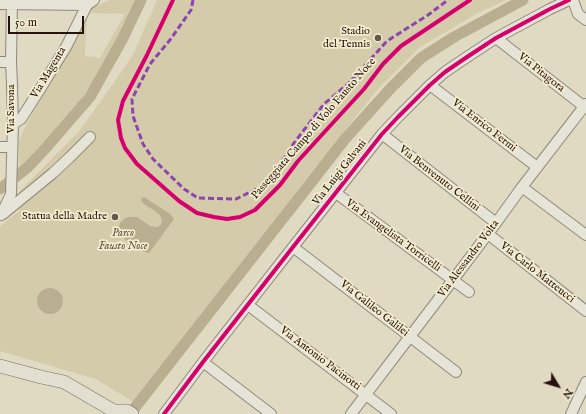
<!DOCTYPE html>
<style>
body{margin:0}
#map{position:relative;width:586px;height:414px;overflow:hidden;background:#e0dac2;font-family:"IM FELL English",serif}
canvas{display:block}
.north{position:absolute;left:538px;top:366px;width:40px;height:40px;-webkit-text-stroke:3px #f3eccf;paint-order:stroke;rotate:128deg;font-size:11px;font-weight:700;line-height:16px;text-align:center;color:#25130b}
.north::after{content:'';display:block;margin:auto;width:14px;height:18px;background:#25130b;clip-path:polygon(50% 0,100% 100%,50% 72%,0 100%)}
.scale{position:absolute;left:8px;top:16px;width:76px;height:18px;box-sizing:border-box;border:2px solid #25130b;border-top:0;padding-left:5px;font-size:12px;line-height:14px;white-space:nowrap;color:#25130b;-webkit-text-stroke:3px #f3eccf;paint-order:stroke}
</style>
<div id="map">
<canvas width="586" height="414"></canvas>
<div class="north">N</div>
<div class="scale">50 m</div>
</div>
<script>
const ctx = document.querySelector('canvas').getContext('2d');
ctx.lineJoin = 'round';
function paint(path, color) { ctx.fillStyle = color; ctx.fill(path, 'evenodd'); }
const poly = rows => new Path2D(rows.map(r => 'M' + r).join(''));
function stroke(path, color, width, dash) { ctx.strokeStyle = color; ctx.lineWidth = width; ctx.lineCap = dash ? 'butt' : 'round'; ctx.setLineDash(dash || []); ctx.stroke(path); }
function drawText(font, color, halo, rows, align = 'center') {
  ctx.font = font + ' "IM FELL English",serif'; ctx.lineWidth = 3.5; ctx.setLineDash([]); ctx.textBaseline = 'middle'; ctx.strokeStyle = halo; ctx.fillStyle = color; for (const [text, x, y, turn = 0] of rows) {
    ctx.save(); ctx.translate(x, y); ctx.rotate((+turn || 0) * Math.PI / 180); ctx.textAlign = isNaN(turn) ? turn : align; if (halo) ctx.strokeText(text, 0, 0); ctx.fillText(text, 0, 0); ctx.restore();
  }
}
const green = poly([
 [110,0,137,0,104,65,76,107,53,136,19,171,19,141,24,129,87,15,85,56,100,58,125,14,89,13,90,9],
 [157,0,506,0,476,14,420,47,377,90,311,173,158,372,135,403,96,379,0,351,0,226,19,211,18,193,81,129,133,55]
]);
const water = poly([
 [144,197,170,214,174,219,149,253,145,252,133,247,123,237,119,227,120,223,125,218,130,217,137,217,150,226,157,227,161,225,162,221,160,215,154,210,148,207,142,202,141,199],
 '37 301a13 13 0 1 1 26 0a13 13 0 1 1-26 0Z'
]);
const canal = poly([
 [0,189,27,168,45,149,90,97,123,38,141,0],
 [130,414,345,139,390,89,421,58,454,37,523,0]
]);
const minor = poly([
 [573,0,578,14,586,20],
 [0,4,87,5,86,0],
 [496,38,586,108],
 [0,62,11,62],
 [430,85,537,167],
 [13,124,21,119,42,86,66,47,87,5,94,0],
 [382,134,496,223],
 [0,147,12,147],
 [522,187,586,235],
 [336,193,469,292],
 [3,214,53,173,70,157,90,137],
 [1,215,11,194,13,124,12,84,11,62,12,0],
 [488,234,586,311],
 [293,247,456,372],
 [248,305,391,414],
 [203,362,271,414],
 [164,414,203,362,293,247,382,134,398,117,430,85,445,72,467,57,496,38,550,9,569,0],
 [351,414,453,280,496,223,522,187,586,104],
 [571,414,586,382]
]);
const major = poly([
 [0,366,41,377,64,382,114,411,127,411,132,414]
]);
const quiet = poly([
 [193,0,191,10,170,40,150,64,132,99,133,116,143,144,153,159,184,189,198,198,236,199,267,184,294,143,324,104,349,83,387,41,428,15,448,0]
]);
const cycleway = poly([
 [173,0,147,55,123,101,118,120,121,138,125,148,137,164,179,201,197,213,214,217,227,219,240,217,255,210,280,185,298,161,340,115,364,89,383,64,401,46,470,0],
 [164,414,203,362,293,247,382,134,398,117,430,85,445,72,467,57,496,38,550,9,569,0]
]);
const markers = [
 [378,38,4,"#66594b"],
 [115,217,4,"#66594b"]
];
const poiNames = [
 ["Stadio",370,32],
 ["del Tennis",370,45],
 ["Statua della Madre",107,217]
];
const streetNames = [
 ["Via Magenta",49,73,-59],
 ["Via Pitagora",541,73,38],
 ["Via Savona",12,109,-90],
 ["Via Enrico Fermi",484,126,38],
 ["Passeggiata Campo di Volo Fausto Noce",314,129,-49],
 ["Via Luigi Galvani",340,173,-52],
 ["Via Benvenuto Cellini",439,179,38],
 ["Via Evangelista Torricelli",393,236,36],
 ["Via Alessandro Volta",469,259,-53],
 ["Via Carlo Matteucci",537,273,38],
 ["Via Galileo Galilei",374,309,38],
 ["Via Antonio Pacinotti",320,359,37]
];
const parkNames = [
 ["Parco",123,234],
 ["Fausto Noce",123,247]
];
paint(green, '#d4cbab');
paint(water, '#baae90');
stroke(canal, '#baae90', 11);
stroke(minor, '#8f897b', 12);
stroke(major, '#756e62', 14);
stroke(minor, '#e6e3d7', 10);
stroke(major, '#e3dfd0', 13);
stroke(quiet, '#8e44ad', 3, [6, 3]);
stroke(cycleway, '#d6006c', 4);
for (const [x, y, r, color] of markers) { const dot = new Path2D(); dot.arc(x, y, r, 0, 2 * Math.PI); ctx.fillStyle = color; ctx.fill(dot); stroke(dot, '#f3eccf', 1.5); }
drawText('11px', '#25130b', '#f3eccf', poiNames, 'right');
drawText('11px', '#25130b', '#f3eccf', streetNames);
drawText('italic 11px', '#5f4f3c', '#f3eccf', parkNames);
</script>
